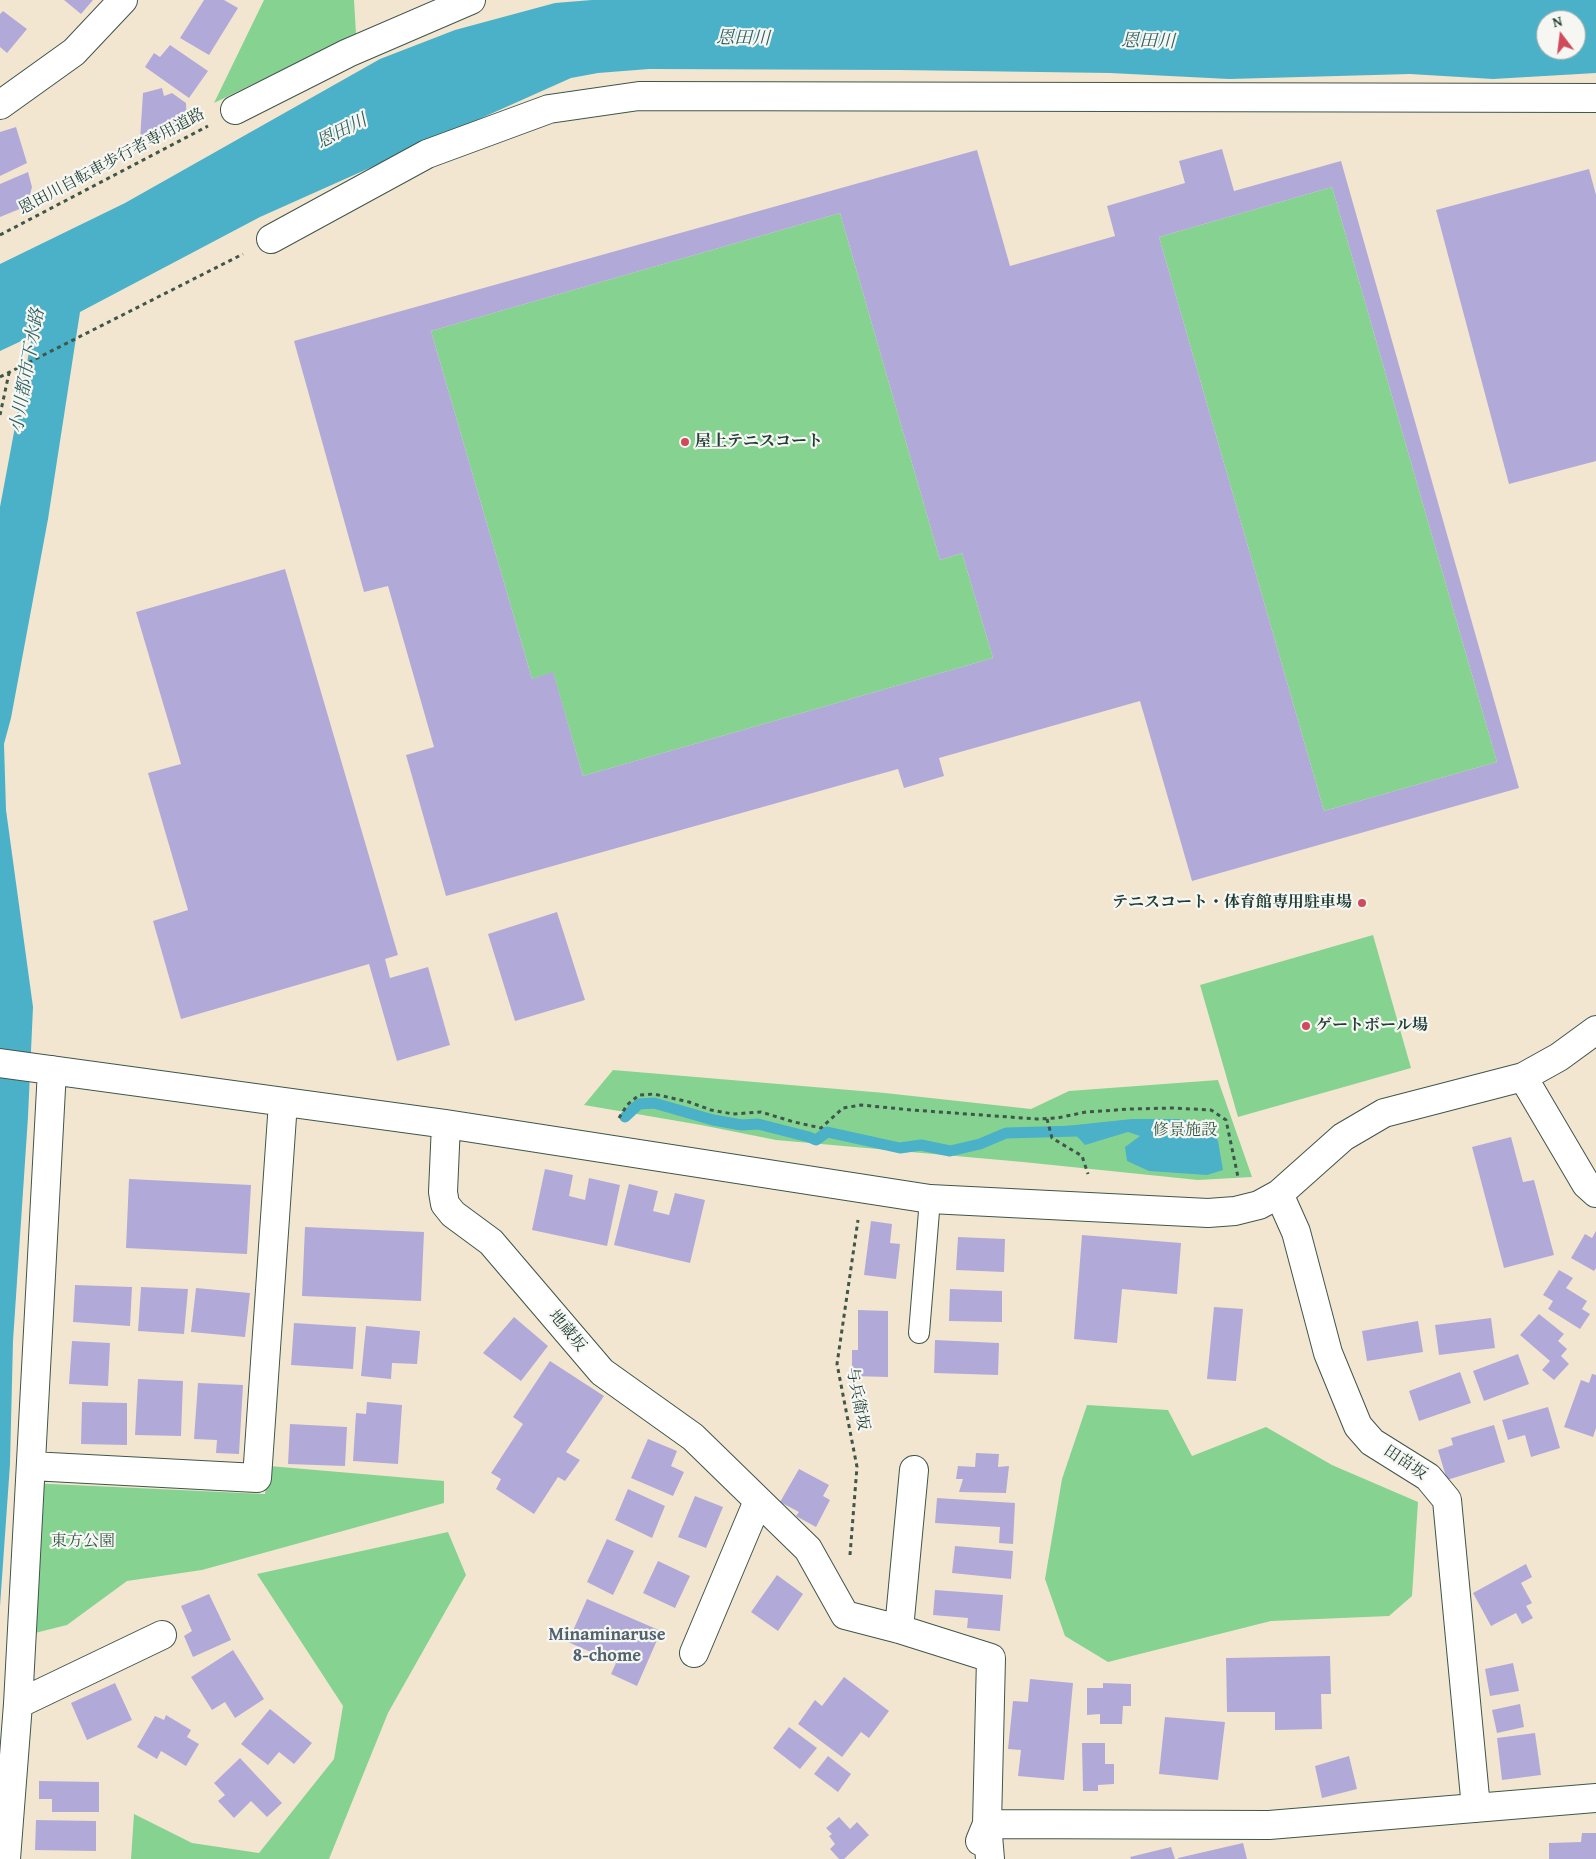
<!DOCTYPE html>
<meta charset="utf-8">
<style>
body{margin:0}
#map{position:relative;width:1596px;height:1859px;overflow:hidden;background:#f3e6d0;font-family:"Gentium Book Plus",serif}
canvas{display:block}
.north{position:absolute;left:1536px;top:10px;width:50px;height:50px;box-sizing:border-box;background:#f6f6f2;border:1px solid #a0aca6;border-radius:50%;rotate:345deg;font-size:14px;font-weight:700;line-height:20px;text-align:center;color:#1f3d34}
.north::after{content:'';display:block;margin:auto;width:18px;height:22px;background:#d1495b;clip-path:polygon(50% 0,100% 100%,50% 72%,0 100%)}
</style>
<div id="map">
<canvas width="1596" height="1859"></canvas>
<div class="north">N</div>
</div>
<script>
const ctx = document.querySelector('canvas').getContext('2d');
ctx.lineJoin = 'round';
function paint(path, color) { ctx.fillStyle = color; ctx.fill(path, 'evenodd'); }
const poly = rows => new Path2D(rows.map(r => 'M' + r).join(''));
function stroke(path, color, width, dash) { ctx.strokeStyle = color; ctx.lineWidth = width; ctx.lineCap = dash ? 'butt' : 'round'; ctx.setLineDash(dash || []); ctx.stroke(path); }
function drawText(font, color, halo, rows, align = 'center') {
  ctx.font = font + ' "Gentium Book Plus","Noto Serif JP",serif'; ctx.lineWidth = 4.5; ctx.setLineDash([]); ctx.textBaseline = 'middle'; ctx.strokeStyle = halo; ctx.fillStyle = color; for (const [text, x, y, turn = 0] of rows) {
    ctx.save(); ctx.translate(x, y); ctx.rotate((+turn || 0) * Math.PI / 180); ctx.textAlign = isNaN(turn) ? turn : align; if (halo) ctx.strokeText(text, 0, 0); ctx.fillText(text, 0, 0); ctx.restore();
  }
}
const green = poly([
 [264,0,354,0,356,34,214,103],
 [1332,187,1497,762,1324,811,1159,237],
 [840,213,940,560,962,553,993,658,583,776,553,673,532,679,431,331],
 [1373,935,1411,1068,1238,1117,1200,985],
 [613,1070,885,1093,1031,1109,1069,1091,1218,1080,1252,1177,1198,1180,1023,1162,776,1140,701,1125,584,1105],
 [1087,1405,1168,1410,1192,1456,1266,1427,1332,1465,1418,1502,1412,1596,1389,1616,1271,1621,1108,1662,1065,1636,1045,1579,1062,1479],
 [269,1466,444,1481,444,1503,202,1570,127,1581,67,1625,19,1637,29,1483,265,1494],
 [448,1532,466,1575,388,1713,329,1859,131,1859,134,1814,192,1843,259,1853,334,1759,343,1706,257,1574]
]);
const water = poly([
 [592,0,1596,0,1596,73,1493,79,1410,74,1229,79,1110,73,899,70,649,69,598,73,571,78,260,217,80,312,48,519,11,718,4,744,6,810,33,1007,28,1117,13,1341,10,1464,0,1606,0,507,32,336,0,351,0,264,125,203,380,59,455,30,555,3],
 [1546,20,1576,20,1576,50,1546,50],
 [1132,1119,1181,1119,1213,1127,1218,1141,1223,1170,1207,1175,1149,1171,1127,1161,1125,1147,1140,1136,1128,1132,1085,1145,1074,1133,1061,1132,1066,1126]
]);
const stream = poly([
 [625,1117,639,1104,654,1103,713,1120,742,1125,758,1124,809,1137,816,1140,827,1132,900,1148,921,1145,950,1151,980,1144,1006,1133,1077,1131]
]);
const building = poly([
 [64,0,93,0,81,14],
 [204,0,224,0,238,8,209,55,180,38],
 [3,11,27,29,7,53,0,47,0,14],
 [170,45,208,71,189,98,145,67,154,53,160,57],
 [162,88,164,96,172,93,186,103,187,129,166,128,163,139,140,140,143,93],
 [16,127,27,163,0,176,0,132],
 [1222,149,1234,191,1341,161,1519,788,1192,881,1140,701,939,758,944,776,904,788,898,769,446,896,406,755,434,747,388,586,364,592,294,341,977,150,1010,266,1115,236,1107,206,1185,183,1179,161],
 [1332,187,1497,762,1324,811,1159,237],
 [840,213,940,560,962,553,993,658,583,776,553,672,532,679,431,331],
 [1589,169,1596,195,1596,461,1509,484,1436,210],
 [28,172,32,187,27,206,0,217,0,184],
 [285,569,398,955,385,959,390,978,428,967,450,1045,397,1061,369,964,181,1019,153,921,188,910,148,773,181,764,136,612],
 [557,912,585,1000,515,1021,488,934],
 [1511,1137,1523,1182,1534,1180,1554,1255,1504,1268,1472,1147],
 [545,1169,573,1175,569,1196,585,1200,589,1178,620,1185,607,1246,532,1230],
 [129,1179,251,1185,247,1254,126,1248],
 [629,1184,658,1191,653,1211,669,1215,675,1193,705,1200,690,1263,614,1245],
 [871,1221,892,1224,890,1243,900,1244,896,1279,864,1275],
 [305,1227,424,1232,421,1301,302,1296],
 [1596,1231,1596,1268,1594,1271,1571,1258,1585,1234,1592,1238],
 [1082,1235,1181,1243,1177,1294,1122,1289,1117,1343,1074,1339],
 [958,1237,1005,1239,1004,1272,956,1270],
 [1559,1270,1573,1278,1566,1288,1587,1301,1582,1309,1590,1314,1580,1329,1548,1309,1553,1301,1543,1295],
 [75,1285,132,1287,130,1326,73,1322],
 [141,1287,188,1289,184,1334,138,1331],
 [196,1288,250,1293,245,1337,191,1332],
 [950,1289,1002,1291,1002,1322,949,1321],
 [1214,1307,1243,1309,1236,1381,1207,1379],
 [858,1310,888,1311,888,1377,852,1376,852,1350,858,1350],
 [1539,1314,1564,1334,1558,1341,1567,1349,1561,1356,1569,1364,1554,1380,1542,1370,1550,1361,1520,1335],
 [514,1317,548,1346,521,1381,483,1353],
 [1491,1318,1495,1348,1439,1355,1435,1325],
 [1418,1321,1423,1352,1367,1361,1362,1331],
 [294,1323,356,1327,353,1369,291,1365],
 [366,1326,420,1331,417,1364,392,1363,391,1379,361,1376],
 [935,1340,999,1343,998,1375,934,1373],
 [72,1341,110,1343,108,1386,69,1384],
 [1518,1354,1529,1384,1484,1401,1473,1371],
 [550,1361,604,1396,566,1452,580,1460,565,1481,558,1477,534,1514,496,1489,501,1479,491,1473,523,1424,513,1417],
 [1460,1372,1471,1403,1419,1421,1409,1391],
 [1592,1374,1596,1375,1596,1428,1593,1437,1564,1427,1581,1380,1589,1383],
 [138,1379,183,1381,181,1436,135,1435],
 [198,1383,243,1385,239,1454,216,1453,217,1440,194,1439],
 [82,1402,127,1403,127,1445,81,1444],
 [367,1402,402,1405,398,1464,353,1461,356,1413,366,1414],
 [1548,1407,1560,1448,1531,1457,1525,1435,1508,1440,1502,1420],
 [290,1424,347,1427,345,1466,288,1464],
 [1494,1425,1505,1462,1447,1480,1438,1450,1453,1445,1451,1438],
 [648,1439,677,1451,671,1466,684,1472,673,1496,631,1478],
 [976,1453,999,1454,998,1467,1009,1466,1006,1493,959,1492,963,1479,956,1479,958,1466,975,1467],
 [799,1469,829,1485,823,1496,830,1500,816,1527,796,1516,799,1512,780,1502],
 [628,1489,665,1506,652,1538,615,1520],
 [695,1496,723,1507,706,1548,678,1537],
 [937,1498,1015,1503,1013,1544,999,1543,1000,1527,935,1523],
 [607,1539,634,1551,613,1595,587,1582],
 [955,1546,1013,1551,1011,1579,952,1573],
 [658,1561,690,1576,675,1608,643,1593],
 [1526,1564,1532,1577,1521,1583,1532,1603,1526,1606,1533,1618,1522,1624,1516,1613,1491,1626,1473,1593],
 [777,1575,803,1594,778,1631,751,1612],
 [935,1590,1003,1595,1000,1631,967,1628,968,1618,933,1615],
 [209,1594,231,1640,193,1657,184,1636,192,1631,181,1606],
 [587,1599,661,1631,637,1686,611,1674,616,1663,568,1642],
 [233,1650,264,1699,235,1718,225,1702,212,1710,191,1677],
 [1330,1656,1331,1694,1321,1694,1322,1729,1275,1730,1275,1712,1227,1712,1226,1658],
 [1513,1663,1519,1691,1490,1696,1485,1669],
 [844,1677,889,1711,869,1738,861,1732,842,1757,798,1724,815,1700,822,1706],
 [1030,1679,1073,1683,1064,1780,1018,1776,1021,1750,1008,1749,1013,1701,1028,1702],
 [115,1683,132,1720,87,1740,71,1703],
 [1103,1683,1131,1684,1131,1706,1123,1706,1122,1724,1100,1724,1100,1714,1087,1715,1087,1688,1103,1688],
 [1520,1704,1524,1727,1497,1733,1492,1710],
 [270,1709,312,1743,294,1764,279,1752,268,1765,241,1744],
 [166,1715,191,1730,187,1737,199,1744,186,1766,161,1751,157,1759,137,1747,155,1716,164,1720],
 [1165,1717,1225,1722,1218,1780,1159,1774],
 [789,1727,817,1748,800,1769,773,1748],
 [1535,1733,1541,1775,1502,1780,1497,1738],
 [1082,1743,1105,1743,1105,1764,1114,1764,1114,1784,1098,1785,1098,1791,1083,1791],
 [828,1756,851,1774,838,1792,814,1774],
 [1349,1756,1357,1789,1322,1798,1315,1766],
 [240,1758,282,1803,267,1817,251,1801,234,1818,218,1801,225,1795,214,1783],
 [39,1781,99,1782,99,1812,52,1812,52,1799,39,1799],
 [839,1817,850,1829,857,1822,869,1835,844,1859,839,1859,830,1849,835,1844,829,1836,832,1834,826,1828],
 [36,1820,96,1821,96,1851,35,1850],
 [1582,1833,1596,1833,1596,1859,1549,1859,1549,1843,1581,1842],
 [1243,1843,1247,1859,1178,1859,1178,1858],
 [1171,1847,1175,1859,1131,1859,1130,1857]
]);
const path = poly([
 [0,235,208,126],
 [0,377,243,254],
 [0,415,9,373],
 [619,1118,627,1105,639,1095,654,1094,689,1102,711,1110,733,1114,761,1112,794,1122,821,1128,843,1108,861,1105,912,1110,1037,1119,1057,1118,1086,1112,1131,1109,1172,1108,1211,1110,1226,1120,1238,1177],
 [1047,1119,1052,1138,1082,1156,1088,1174],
 [850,1555,857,1467,837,1364,858,1220]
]);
const lane = poly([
 [919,1333,930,1199]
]);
const street = poly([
 [0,105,74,52,123,0],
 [235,110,348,53,471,0],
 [271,239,427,154,549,109,639,96,1596,98],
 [0,1063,446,1124,930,1199,1208,1213,1235,1211,1259,1205,1279,1194,1343,1137,1384,1113,1523,1077,1559,1057,1596,1030],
 [1523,1077,1586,1184,1596,1193],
 [446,1124,443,1192,445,1204,453,1214,491,1242,602,1372,693,1437,808,1549,845,1615,899,1629,991,1658,987,1824,990,1859],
 [1279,1194,1296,1232,1328,1353,1358,1426,1372,1442,1428,1477,1447,1500,1476,1808],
 [31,1466,257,1478,283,1102],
 [899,1629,914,1470],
 [694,1653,758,1501],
 [18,1704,162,1635],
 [980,1841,987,1824,1269,1825,1596,1798],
 [6,1859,18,1704,52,1070]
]);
const markers = [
 [685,442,5,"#d1495b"],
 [1362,903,5,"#d1495b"],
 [1306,1026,5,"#d1495b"]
];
const streetNames = [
 ["恩田川自転車歩行者専用道路",112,162,-28],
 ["地蔵坂",567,1331,50],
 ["与兵衛坂",857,1399,79],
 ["田苗坂",1405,1463,34]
];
const poiNames = [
 ["屋上テニスコート",695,442],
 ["テニスコート・体育館専用駐車場",1352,903,"right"],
 ["ゲートボール場",1316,1026]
];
const parkNames = [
 ["修景施設",1185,1131],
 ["東方公園",83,1542]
];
const waterNames = [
 ["恩田川",743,39,1],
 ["恩田川",1148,42,1],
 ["恩田川",342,132,-27],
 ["小川都市下水路",28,371,-80]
];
const neighbourhoodNames = [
 ["Minaminaruse",607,1635],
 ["8-chome",607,1656]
];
paint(green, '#86d391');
paint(water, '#4ab1c9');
stroke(stream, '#4ab1c9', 11);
paint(building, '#b1aad9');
stroke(lane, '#3f564b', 22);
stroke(street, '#3f564b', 30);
stroke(path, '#3f564b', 3, [4, 4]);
stroke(lane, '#fff', 20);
stroke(street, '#fff', 28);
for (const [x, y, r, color] of markers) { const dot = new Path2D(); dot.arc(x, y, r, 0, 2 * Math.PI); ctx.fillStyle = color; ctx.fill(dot); stroke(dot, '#f6f6f2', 2); }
drawText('16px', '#1f3d34', '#f6f6f2', streetNames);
drawText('bold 16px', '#1f3d34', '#f6f6f2', poiNames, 'left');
drawText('16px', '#345b47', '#f6f6f2', parkNames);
drawText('italic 18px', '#2c6061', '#f6f6f2', waterNames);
drawText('bold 18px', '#52636e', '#f6f6f2', neighbourhoodNames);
</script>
